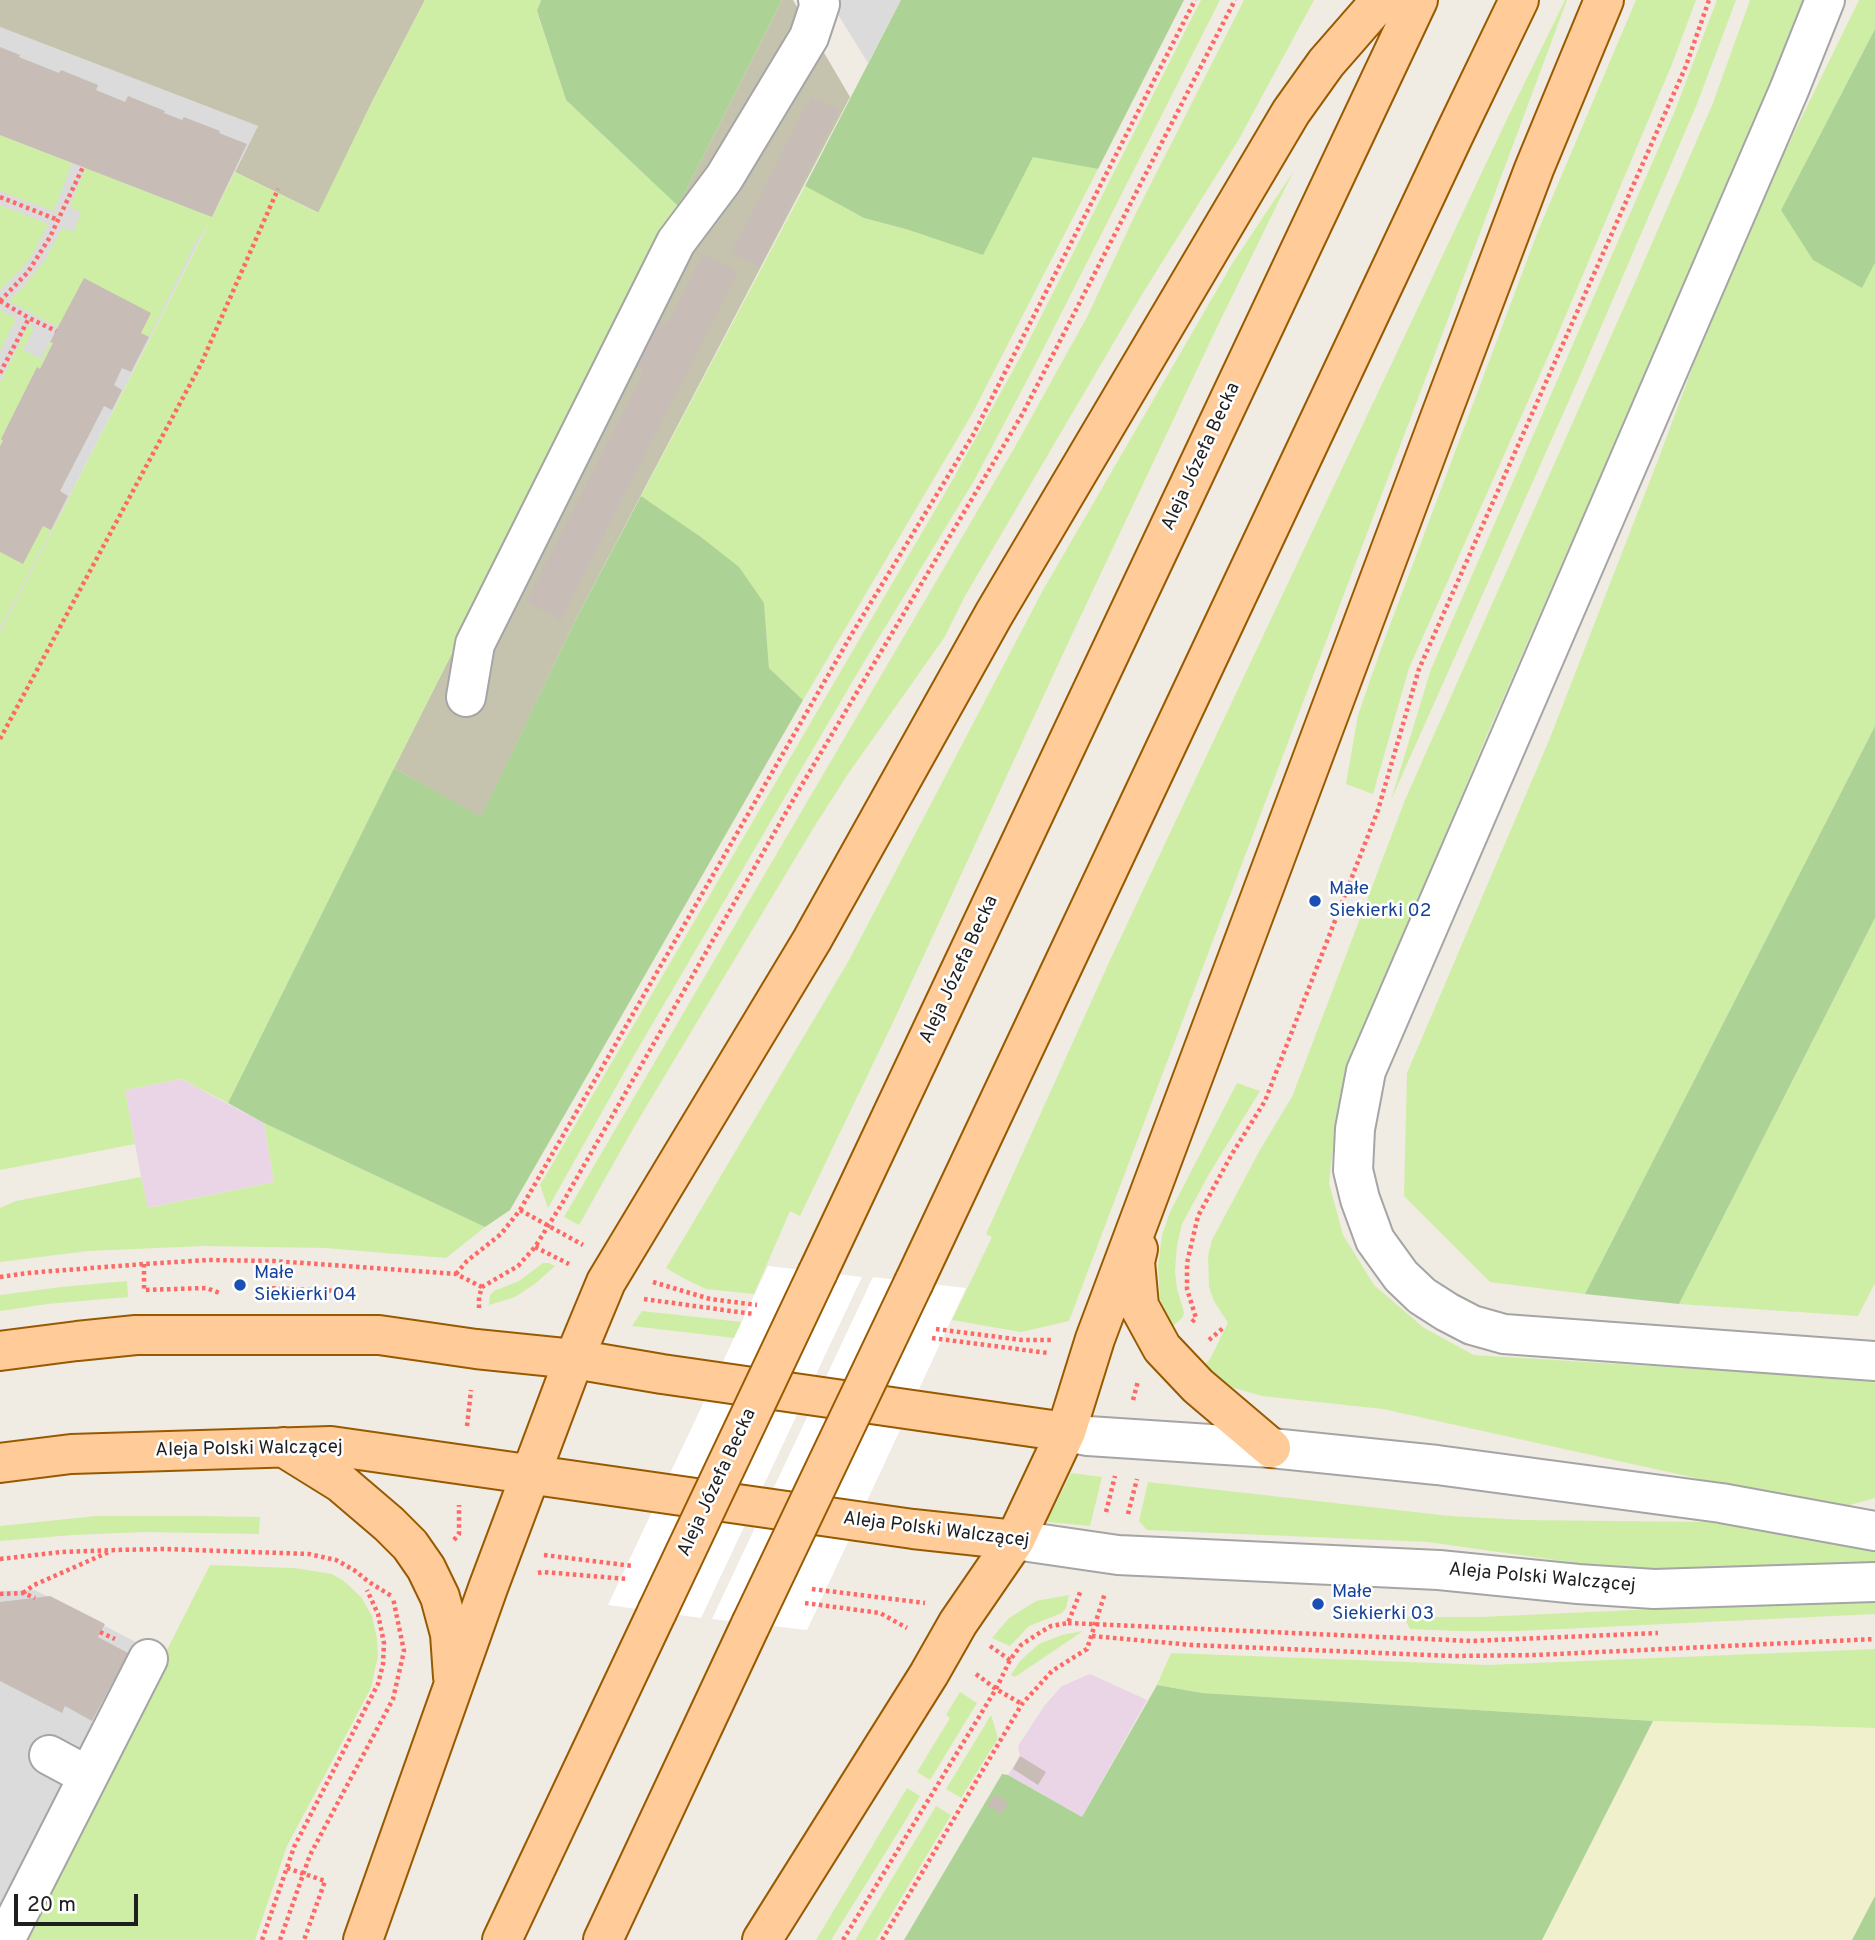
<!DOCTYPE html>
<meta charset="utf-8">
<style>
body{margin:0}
#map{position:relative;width:1875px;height:1940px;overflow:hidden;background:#f0ebe3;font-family:Overpass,sans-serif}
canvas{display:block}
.scale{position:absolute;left:14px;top:1894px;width:124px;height:32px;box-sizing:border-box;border:4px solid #1e1e1e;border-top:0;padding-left:9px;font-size:21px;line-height:24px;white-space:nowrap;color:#1e1e1e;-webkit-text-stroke:5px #fff;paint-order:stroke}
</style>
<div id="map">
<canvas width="1875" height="1940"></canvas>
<div class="scale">20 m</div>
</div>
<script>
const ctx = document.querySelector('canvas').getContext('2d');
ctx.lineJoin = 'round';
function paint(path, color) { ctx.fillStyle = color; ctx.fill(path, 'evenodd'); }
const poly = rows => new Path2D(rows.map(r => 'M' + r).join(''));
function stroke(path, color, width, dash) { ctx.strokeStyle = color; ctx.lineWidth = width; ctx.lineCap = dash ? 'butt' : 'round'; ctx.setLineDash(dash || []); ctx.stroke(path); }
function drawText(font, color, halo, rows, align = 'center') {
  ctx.font = font + ' Overpass,sans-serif'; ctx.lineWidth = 5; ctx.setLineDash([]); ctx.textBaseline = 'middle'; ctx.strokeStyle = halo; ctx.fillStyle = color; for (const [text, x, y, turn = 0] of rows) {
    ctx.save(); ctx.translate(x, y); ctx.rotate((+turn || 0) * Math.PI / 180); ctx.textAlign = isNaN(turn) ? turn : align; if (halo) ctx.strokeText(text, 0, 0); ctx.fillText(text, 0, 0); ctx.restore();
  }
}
const residential = poly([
 [829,0,901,0,868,63],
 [0,27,258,126,0,633],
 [35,1590,163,1656,0,1940,0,1591]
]);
const industrial = poly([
 [181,1079,264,1123,274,1182,147,1208,125,1090],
 [1090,1674,1147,1700,1082,1817,1008,1775,1020,1756,1018,1746,1045,1705,1062,1686]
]);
const construction = poly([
 [0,0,425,0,372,102,319,213,235,172,258,126,0,27],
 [782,0,793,0,850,97,576,619,481,818,394,768]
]);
const farmland = poly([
 [1653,1721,1875,1728,1875,1896,1852,1940,1542,1940]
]);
const grass = poly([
 [425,0,541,0,537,12,566,100,678,206,394,768,228,1103,181,1079,125,1090,135,1144,0,1170,0,633,209,223,195,243,149,337,141,333,151,313,58,327,9,301,26,284,45,260,62,228,74,232,81,212,70,207,85,168,212,217,235,172,318,213,372,102],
 [1201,0,1220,0,1036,363,975,479,858,672,625,1071,548,1208,540,1185,948,488,1022,354],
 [1244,0,1314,0,1239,139,1141,296,965,596,944,638,848,774,814,827,634,1127,579,1225,564,1217,1016,445,1087,317,1135,215],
 [1565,0,1567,0,1442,335,1069,1321,1021,1332,952,1320,992,1237,986,1234,1111,958,1508,117],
 [1636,0,1696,0,1672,64,1554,343,1409,668,1373,794,1346,784,1358,715,1381,649,1538,231],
 [1717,0,1736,0,1697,104,1579,378,1391,800,1431,669,1674,113],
 [1750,0,1807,0,1727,187,1490,728,1351,1061,1334,1139,1329,1183,1343,1235,1374,1285,1424,1328,1474,1355,1875,1380,1875,1498,1846,1506,1827,1507,1383,1409,1262,1396,1231,1387,1201,1369,1210,1359,1228,1323,1214,1301,1209,1287,1208,1256,1212,1240,1261,1148,1292,1097,1405,800,1636,280,1713,103],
 [1859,0,1875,0,1875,29,1781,210,1862,288,1875,263,1875,726,1585,1294,1490,1282,1404,1196,1407,1073,1550,738,1658,460,1734,256],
 [0,135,72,163,54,211,0,191],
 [1033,156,1098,169,972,414,803,700,769,668,764,603,701,537,641,496,805,186,864,218,909,230],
 [1293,172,1218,325,1068,643,895,1018,800,1216,790,1211,754,1294,706,1289,685,1279,666,1268,848,962,1043,590,1232,264],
 [0,205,48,224,32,255,22,268,0,290],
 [0,310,16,319,0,351],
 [29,325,34,328,23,350,41,359,50,342,53,343,40,369,37,368,1,439,3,441,0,446,0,382],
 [43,526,51,530,0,629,0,552],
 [1875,918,1875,1283,1858,1316,1679,1304],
 [1237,1083,1260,1091,1209,1174,1182,1224,1177,1245,1175,1271,1177,1289,1184,1312,1183,1317,1172,1327,1160,1299,1158,1267,1162,1235,1170,1212],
 [264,1123,485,1227,446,1258,325,1248,204,1246,88,1251,0,1262,0,1208,16,1201,141,1177,148,1208,274,1182],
 [543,1263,549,1263,555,1266,536,1283,515,1297,489,1305,490,1295,494,1291,519,1281],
 [127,1281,128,1297,47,1304,0,1311,0,1295,61,1287],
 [642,1311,742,1322,734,1338,632,1326],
 [1071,1473,1102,1477,1090,1526,1048,1522,1048,1519],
 [1148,1482,1450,1516,1525,1520,1705,1522,1762,1527,1875,1549,1875,1564,1650,1572,1591,1565,1428,1542,1147,1530,1139,1521],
 [96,1516,202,1516,260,1517,259,1534,143,1532,73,1535,0,1541,0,1526],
 [210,1565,294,1568,332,1574,344,1581,361,1597,372,1616,377,1639,378,1656,371,1688,287,1846,255,1940,20,1940],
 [1069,1595,1066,1608,1062,1613,1029,1626,1010,1646,992,1638,1009,1618,1036,1601],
 [1875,1599,1875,1614,1518,1631,1458,1631,1410,1629,1406,1622,1407,1617,1480,1617],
 [1083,1631,1015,1677,1011,1675,1020,1661,1039,1644,1062,1635],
 [1875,1649,1875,1728,1653,1721,1202,1693,1157,1685,1171,1653,1487,1665],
 [960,1692,977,1703,930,1780,917,1772,950,1718,946,1715],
 [991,1715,998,1738,961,1798,946,1789],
 [907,1788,920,1796,899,1831,831,1940,816,1940],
 [936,1806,951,1815,876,1940,855,1940]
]);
const forest = poly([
 [541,0,782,0,678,206,566,100,537,11],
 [901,0,1184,0,1098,169,1033,157,983,255,909,230,864,218,805,186],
 [1875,29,1875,263,1862,288,1813,260,1781,210],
 [641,496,701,537,739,567,764,603,769,668,803,700,510,1210,485,1227,264,1123,228,1103,394,768,481,817,576,619],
 [1875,726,1875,918,1679,1304,1585,1294],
 [1157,1685,1202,1693,1653,1721,1542,1940,904,1940,1002,1774,1008,1775,1082,1817],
 [1875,1896,1875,1940,1852,1940]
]);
const pier = poly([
 [768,1266,862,1277,701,1618,608,1605],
 [873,1277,966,1288,807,1630,712,1619]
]);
const building = poly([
 [0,47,20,55,19,57,59,73,61,70,98,85,96,90,125,102,128,96,165,111,164,113,182,120,184,117,220,131,219,133,247,144,212,217,0,135],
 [811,96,839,110,759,267,731,253],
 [703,254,738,272,561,620,526,602,644,371,631,364,655,318,667,324],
 [84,278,151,313,141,333,149,337,131,372,122,368,114,385,122,390,112,410,104,406,60,491,68,496,51,530,43,526,23,564,0,552,0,446,3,441,1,439,37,367,40,369,53,343,50,342],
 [50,1596,105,1624,98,1637,128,1653,92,1721,65,1706,62,1713,0,1681,0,1602],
 [1020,1756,1046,1772,1038,1785,1013,1769],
 [995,1794,1008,1803,1001,1814,987,1805]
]);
const path = poly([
 [0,197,58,220],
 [0,301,28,272,50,237,83,167],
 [0,301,29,318,56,331],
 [0,373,29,318],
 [0,739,201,364,278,189],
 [520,1210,583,1245],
 [535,1247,569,1264],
 [144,1264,144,1290,206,1288,220,1293],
 [456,1274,467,1261,501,1234,520,1210,853,632,973,435,1195,0],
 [0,1277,27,1273,144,1264,208,1260,274,1261,456,1274,482,1287],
 [653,1282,710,1299,757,1305],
 [259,1292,268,1288,341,1291],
 [644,1299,753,1314],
 [479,1308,479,1297,482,1287,518,1266,535,1247,563,1202,800,788,1023,413,1235,0],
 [1192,1322,1196,1318,1187,1289,1187,1263,1198,1216,1232,1154,1265,1101,1378,810,1419,669,1686,66,1709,0],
 [936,1329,1022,1340,1052,1340],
 [932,1338,1048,1353],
 [1209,1340,1223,1328],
 [1133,1400,1138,1381],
 [467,1426,471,1390],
 [1106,1512,1115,1476],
 [1128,1514,1137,1479],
 [454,1540,459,1534,459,1505],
 [544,1555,633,1566],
 [0,1559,61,1552,115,1550,164,1549,309,1554,336,1560,354,1570,369,1582,393,1597],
 [538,1573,543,1572,627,1579],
 [812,1589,925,1603],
 [23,1593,34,1585,111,1551],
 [0,1594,23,1593,35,1598],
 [805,1603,880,1613,907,1628],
 [1068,1623,1471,1641,1658,1633],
 [100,1632,115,1639],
 [1092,1636,1192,1645,1452,1656,1536,1655,1875,1639],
 [990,1646,1010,1660],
 [976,1674,996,1689,1022,1704],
 [287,1868,325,1881,304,1940],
 [262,1940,294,1847,378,1684,383,1664,384,1643,378,1614,367,1590],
 [280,1940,310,1855,393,1699,404,1651,393,1598],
 [843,1940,996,1689,1010,1660,1021,1645,1036,1635,1051,1626,1068,1623,1081,1590],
 [882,1940,1022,1704,1052,1671,1087,1649,1105,1593]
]);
const minor = poly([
 [1825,0,1789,90,1366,1071,1355,1129,1353,1170,1360,1199,1375,1240,1401,1276,1422,1296,1447,1312,1472,1325,1504,1334,1875,1361],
 [466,697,475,644,676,242,724,178,809,37,820,4,818,0],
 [1066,1432,1088,1436,1271,1448,1437,1465,1721,1503,1875,1531],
 [1015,1540,1118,1555,1439,1570,1578,1584,1654,1589,1875,1582],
 [49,1755,88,1776],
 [5,1940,148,1659]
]);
const major = poly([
 [1138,1249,1135,1262,1139,1306,1162,1348,1198,1386,1271,1448],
 [818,1272,1418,0],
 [914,1282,1453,137,1519,0],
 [0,1351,77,1341,136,1335,379,1335,476,1349,574,1359,662,1374,1066,1432],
 [283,1447,341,1483,389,1524,410,1545,426,1568,440,1597,450,1634,453,1677],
 [0,1463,71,1454,331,1446,913,1529,1015,1540],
 [363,1940,488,1588,574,1359,606,1282,812,940,994,614,1291,112,1326,63,1381,0],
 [502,1940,657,1612],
 [603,1940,751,1624],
 [762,1940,929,1674,958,1623,1015,1540,1066,1432,1095,1339,1441,415,1534,169,1604,0]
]);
const majorBridge = poly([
 [657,1612,818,1272],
 [751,1624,914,1282]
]);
const markers = [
 [1315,901,7,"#1a4fb4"],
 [240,1285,7,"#1a4fb4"],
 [1318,1604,7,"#1a4fb4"]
];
const streetNames = [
 ["Aleja Józefa Becka",1202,457,-65],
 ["Aleja Józefa Becka",960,970,-65],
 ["Aleja Polski Walczącej",249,1450,-1],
 ["Aleja Józefa Becka",718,1483,-65],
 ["Aleja Polski Walczącej",936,1531,7],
 ["Aleja Polski Walczącej",1542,1579,5]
];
const transitNames = [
 ["Małe",1329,890],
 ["Siekierki 02",1329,912],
 ["Małe",254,1274],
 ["Siekierki 04",254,1296],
 ["Małe",1332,1593],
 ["Siekierki 03",1332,1615]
];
paint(residential, '#dcdbdb');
paint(industrial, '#ead5e7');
paint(construction, '#c5c3ae');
paint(farmland, '#f0f0cd');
paint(grass, '#cfeea5');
paint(forest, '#acd395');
paint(pier, '#fff');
paint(building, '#c8bcb6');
stroke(minor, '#a5a5a5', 42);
stroke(major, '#985a00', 42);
stroke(path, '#ff6965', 4.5, [3.5, 3.5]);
stroke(minor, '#fff', 38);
stroke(major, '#ffcb99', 38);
stroke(majorBridge, '#985a00', 42, []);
stroke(majorBridge, '#ffcb99', 38);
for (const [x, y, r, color] of markers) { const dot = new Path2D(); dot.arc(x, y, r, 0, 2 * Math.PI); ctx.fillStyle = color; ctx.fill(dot); stroke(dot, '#fff', 2.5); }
drawText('19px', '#1e1e1e', '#fff', streetNames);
drawText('19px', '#164399', '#fff', transitNames, 'left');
</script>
